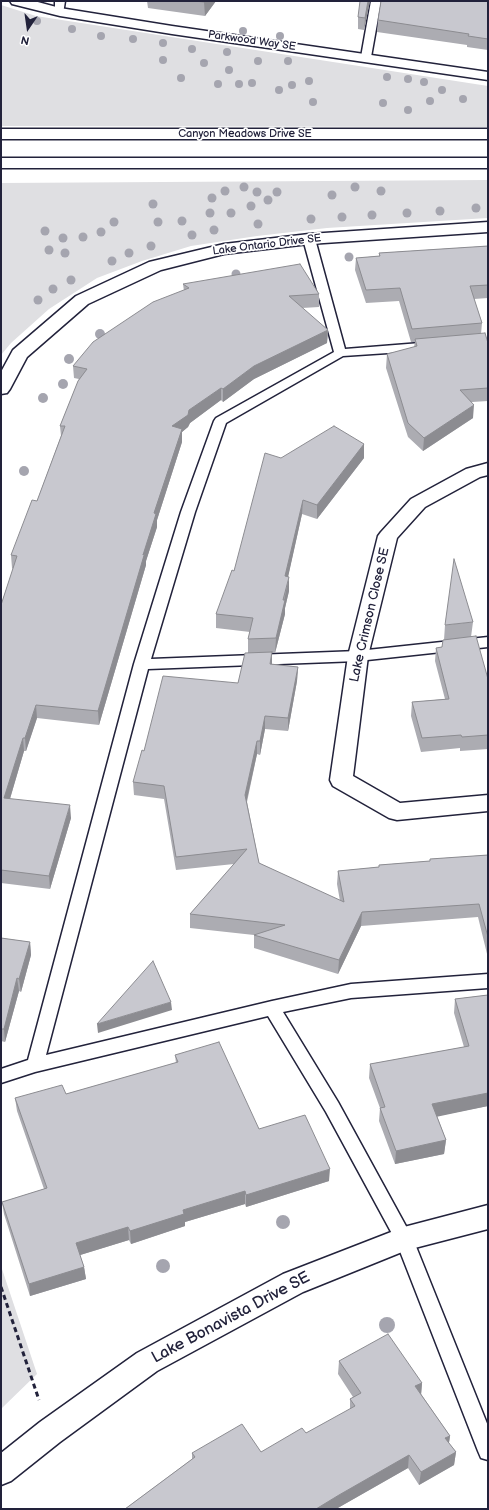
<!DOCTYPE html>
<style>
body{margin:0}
#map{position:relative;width:489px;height:1510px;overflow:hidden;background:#fff;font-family:"Balsamiq Sans",sans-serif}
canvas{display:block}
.frame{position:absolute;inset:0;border:2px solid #22223b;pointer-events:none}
.north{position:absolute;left:8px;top:8px;width:40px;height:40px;-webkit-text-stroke:3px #fff;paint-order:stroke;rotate:193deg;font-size:11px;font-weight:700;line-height:16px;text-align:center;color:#22223b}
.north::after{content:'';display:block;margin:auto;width:14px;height:18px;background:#22223b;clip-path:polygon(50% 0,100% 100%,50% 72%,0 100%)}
</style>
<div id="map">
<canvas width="489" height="1510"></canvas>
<div class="frame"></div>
<div class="north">N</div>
</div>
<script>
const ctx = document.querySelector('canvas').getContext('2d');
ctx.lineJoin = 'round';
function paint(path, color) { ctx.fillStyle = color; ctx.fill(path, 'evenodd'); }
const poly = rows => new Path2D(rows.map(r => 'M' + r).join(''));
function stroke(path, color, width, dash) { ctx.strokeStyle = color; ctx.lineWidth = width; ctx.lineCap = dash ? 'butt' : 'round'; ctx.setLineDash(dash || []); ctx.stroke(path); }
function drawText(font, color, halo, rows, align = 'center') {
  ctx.font = font + ' "Balsamiq Sans",sans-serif'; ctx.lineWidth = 3.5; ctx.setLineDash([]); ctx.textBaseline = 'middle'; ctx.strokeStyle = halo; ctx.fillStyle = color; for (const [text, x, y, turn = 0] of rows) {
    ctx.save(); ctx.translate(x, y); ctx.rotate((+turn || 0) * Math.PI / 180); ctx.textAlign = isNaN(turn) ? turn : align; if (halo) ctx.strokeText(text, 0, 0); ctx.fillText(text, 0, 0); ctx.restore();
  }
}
const green = poly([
 [1,5,36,16,488,86,488,127,1,126],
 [488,180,488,218,327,228,257,236,191,246,142,261,97,278,49,309,11,343,1,355,1,183],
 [1,1266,37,1374,1,1409]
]);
const path = poly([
 [1,1287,39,1400]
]);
const lane = poly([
 [55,1,65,1,63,14,60,15,55,12,55,1],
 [371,1,381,1,371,57,366,60,361,57,371,1],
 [309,236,313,237,315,239,345,349,433,342,437,343,439,346,437,349,433,350,343,356,226,423,195,512,151,659,358,651,488,637,488,647,358,661,148,669,46,1055,272,1001,351,984,488,974,488,988,351,998,283,1012,338,1102,413,1239,488,1426,488,1460,481,1458,478,1451,396,1241,326,1112,268,1016,35,1072,1,1083,1,1069,28,1060,134,664,181,512,214,421,216,418,334,352,303,239,305,237,309,236]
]);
const street = poly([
 [10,1,34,1,60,8,172,26,488,72,488,80,172,34,60,16,12,4,10,1],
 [488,222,488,232,309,244,224,254,161,270,88,304,27,357,10,389,7,393,1,394,1,372,13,350,76,296,149,262,224,244,309,234,488,222],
 [488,463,488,475,480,477,425,507,397,538,368,656,353,776,400,803,488,795,488,811,397,820,389,818,333,786,330,780,348,656,378,536,381,532,411,499,466,469,488,463]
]);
const secondary = poly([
 [1,129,488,129,488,139,1,139,1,129],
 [1,158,488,158,488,168,1,168,1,158],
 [488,1205,488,1229,407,1250,303,1292,157,1371,60,1442,11,1481,1,1485,1,1453,40,1422,137,1353,283,1274,404,1227,488,1205]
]);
const trees = [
 [37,21,4],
 [72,29,4],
 [243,31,4],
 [101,36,4],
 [280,36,4],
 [133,39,4],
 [163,43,4],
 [192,49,4],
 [227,52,4],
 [163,60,4],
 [258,61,4],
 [288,61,4],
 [204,63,4],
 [229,70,4],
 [387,77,4],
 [181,78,4],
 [408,79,4],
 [309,81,4],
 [424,82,4],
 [252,83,4],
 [218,84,4],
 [239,84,4],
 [292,85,4],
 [279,90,4],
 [442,90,4],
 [463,99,4],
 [430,101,4],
 [313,102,4],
 [383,103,4],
 [408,110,4],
 [244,187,4.5],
 [355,187,4.5],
 [225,191,4.5],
 [381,191,4.5],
 [257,192,4.5],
 [277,192,4.5],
 [332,195,4.5],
 [212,198,4.5],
 [268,200,4.5],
 [153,204,4.5],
 [251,206,4.5],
 [476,208,4.5],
 [440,211,4.5],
 [210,213,4.5],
 [231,213,4.5],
 [407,213,4.5],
 [372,215,4.5],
 [342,217,4.5],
 [311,219,4.5],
 [182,221,4.5],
 [114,222,4.5],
 [158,222,4.5],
 [258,224,4.5],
 [214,230,4.5],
 [45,231,4.5],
 [101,232,4.5],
 [192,235,4.5],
 [83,237,4.5],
 [63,238,4.5],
 [151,246,4.5],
 [49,250,4.5],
 [65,253,4.5],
 [129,253,4.5],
 [349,257,4.5],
 [112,261,4.5],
 [236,274,4.5],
 [71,280,4.5],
 [53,289,4.5],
 [38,300,4.5],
 [100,334,5],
 [69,359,5],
 [63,384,5],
 [43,398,5],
 [24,471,5],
 [283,1222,7],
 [163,1266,7],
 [387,1325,8]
];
const wall = poly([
 [147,1,216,1,205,16,148,8],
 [370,1,364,30,358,29,358,17],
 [488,1,488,50,467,47,467,45,377,32,378,20],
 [488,246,488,298,474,299,482,323,481,334,488,343,488,401,472,402,473,418,423,451,408,437,386,368,387,354,414,347,415,342,411,342,399,301,366,303,355,270,356,258,379,256,379,253],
 [183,284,319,294,319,307,302,308,328,330,327,343,254,379,223,402,221,400,190,423,188,427,182,432,182,442,157,520,157,527,146,561,146,565,99,725,37,718,26,751,24,751,10,799,71,818,50,889,1,883,1,605,13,569,12,568,11,555,37,501,61,436,60,426,79,379,74,378,73,366,184,291],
 [364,444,364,458,317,519,302,514,288,576,289,591,285,608,285,614,275,653,272,653,272,664,298,667,297,681,288,731,265,729,260,755,257,754,247,802,259,863,340,901,337,884,338,871,379,867,379,865,430,861,430,859,488,855,488,958,478,917,361,926,338,974,254,948,254,935,190,928,190,914,234,864,176,870,164,799,134,795,133,782,144,751,238,683,248,653,248,639,250,632,216,628,216,614,281,458],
 [473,622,471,637,488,679,488,749,460,751,460,748,421,752,411,716,412,702,445,699,435,661,436,648,442,647,444,640,445,625],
 [1,938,30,942,31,955,21,992,19,991,5,1042,1,1041],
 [488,995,488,1106,437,1116,446,1140,444,1154,395,1164,379,1121,380,1108,369,1078,370,1064,464,1047,454,1013,455,999],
 [175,1055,259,1129,329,1181,246,1207,245,1204,185,1222,185,1226,131,1244,129,1240,80,1255,84,1267,86,1279,30,1296,4,1214,2,1202,44,1189,17,1111,15,1098,66,1094,176,1063],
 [488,1338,488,1350,487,1346],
 [339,1361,422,1383,421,1394,450,1436,449,1443,456,1452,454,1465,419,1485,408,1468,336,1509,125,1509,192,1459,192,1453,261,1452,306,1433,350,1410,350,1399,353,1397,338,1374]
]);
const shadedWall = poly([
 [206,1,216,1,205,16,204,2],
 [368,1,370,1,364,30,365,18],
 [328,330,327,343,254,379,223,402,223,389,254,366],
 [221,388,221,400,190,423,188,427,182,432,182,442,157,520,157,527,146,561,146,565,99,725,98,711,143,555,172,426,189,410],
 [474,405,473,418,423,451,424,438],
 [364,444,364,458,317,519,317,505],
 [303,500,302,514,285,591,285,576],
 [289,577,289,591,285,608,285,614,275,653,276,638],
 [272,652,272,666,270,664],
 [298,667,297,681,288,731,288,718],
 [36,705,37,718,26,751,25,738],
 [265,716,265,729,260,755,260,741],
 [23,738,24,751,6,812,4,798],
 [257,741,257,754,245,808,245,795],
 [70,805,71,818,50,889,49,876],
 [362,912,361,926,338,974,339,960],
 [30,942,31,955,21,992,19,979],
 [17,978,19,991,5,1042,4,1029],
 [171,1002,172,1010,98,1033,97,1024],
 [488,1093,488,1106,431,1118,432,1104],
 [446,1140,444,1154,395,1164,396,1151],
 [330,1169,329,1181,246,1207,246,1195],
 [245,1191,245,1204,185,1222,185,1226,131,1244,130,1231,183,1210],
 [128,1227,129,1240,77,1256,76,1243],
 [84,1267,86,1279,30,1296,29,1284],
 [422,1383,421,1396,415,1386],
 [450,1436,448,1448,445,1438],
 [456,1452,454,1465,419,1485,421,1472],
 [409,1455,408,1468,336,1509,316,1509,339,1495]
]);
const building = poly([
 [194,1,206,1,204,2,194,1],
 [360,1,368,1,365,18,358,17,360,1],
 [381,1,488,1,488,39,468,36,469,34,378,20,381,1],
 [488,246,488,285,470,286,482,323,412,329,400,288,366,290,356,258,380,256,379,253,488,246],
 [300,264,319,294,289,296,328,330,254,366,223,389,221,388,189,410,188,415,172,426,182,429,154,513,156,514,143,555,145,552,98,711,36,705,25,738,23,738,4,798,70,805,49,876,1,870,1,605,17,556,11,555,32,500,37,501,65,426,60,426,78,381,87,369,73,366,93,342,153,302,189,288,183,284,300,264],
 [485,333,488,343,488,388,460,390,474,405,424,438,408,423,387,354,417,346,415,339,485,333],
 [334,426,364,444,317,505,303,500,285,576,289,577,283,600,285,600,276,638,248,639,253,618,216,614,232,570,234,571,265,453,281,458,334,426],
 [454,559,473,622,445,625,454,559],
 [476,636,488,679,488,735,462,737,461,735,422,738,412,702,449,699,436,648,442,647,443,640,476,636],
 [272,652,270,664,298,667,288,718,265,716,260,741,257,741,245,795,259,863,344,902,338,871,379,867,379,865,430,861,430,859,488,855,488,937,479,904,362,912,339,960,254,935,285,925,190,914,247,849,176,857,164,786,133,782,142,750,144,751,163,676,238,683,245,653,272,652],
 [1,938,30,942,19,979,17,978,4,1029,1,1029,1,938],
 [153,961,171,1002,97,1024,153,961],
 [488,995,488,1093,432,1104,446,1140,396,1151,380,1108,385,1107,370,1064,469,1046,455,999,488,995],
 [219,1042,259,1129,305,1115,330,1169,246,1195,245,1191,183,1210,184,1214,130,1231,128,1227,76,1243,84,1267,29,1284,2,1202,47,1188,15,1098,62,1085,66,1094,178,1062,175,1055,219,1042],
 [388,1334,422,1383,415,1386,450,1436,445,1438,456,1452,421,1472,409,1455,339,1495,316,1509,125,1509,195,1457,192,1453,242,1424,261,1452,302,1428,306,1433,355,1406,350,1399,361,1393,339,1361,388,1334]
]);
const farStreetnames = [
 ["Parkwood Way SE",252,41,8],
 ["Canyon Meadows Drive SE",245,134],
 ["Lake Ontario Drive SE",267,245,-7]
];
const streetNames = [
 ["Lake Crimson Close SE",370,615,-77]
];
const nearStreetnames = [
 ["Lake Bonavista Drive SE",231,1318,-28]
];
paint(green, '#dfdfe2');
stroke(lane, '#22223b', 3);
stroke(street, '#22223b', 3);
stroke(secondary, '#22223b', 3);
stroke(path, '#22223b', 3, [5, 3.5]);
paint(lane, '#fff');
paint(street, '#fff');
paint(secondary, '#fff');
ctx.fillStyle = '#a5a5af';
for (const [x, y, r] of trees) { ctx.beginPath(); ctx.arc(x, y, r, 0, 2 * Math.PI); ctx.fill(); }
paint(wall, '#acacb2');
paint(shadedWall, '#8c8c91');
paint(building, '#c8c8cf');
stroke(building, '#8c8c91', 1);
drawText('11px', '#22223b', '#fff', farStreetnames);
drawText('13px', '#22223b', '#fff', streetNames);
drawText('16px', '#22223b', '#fff', nearStreetnames);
</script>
